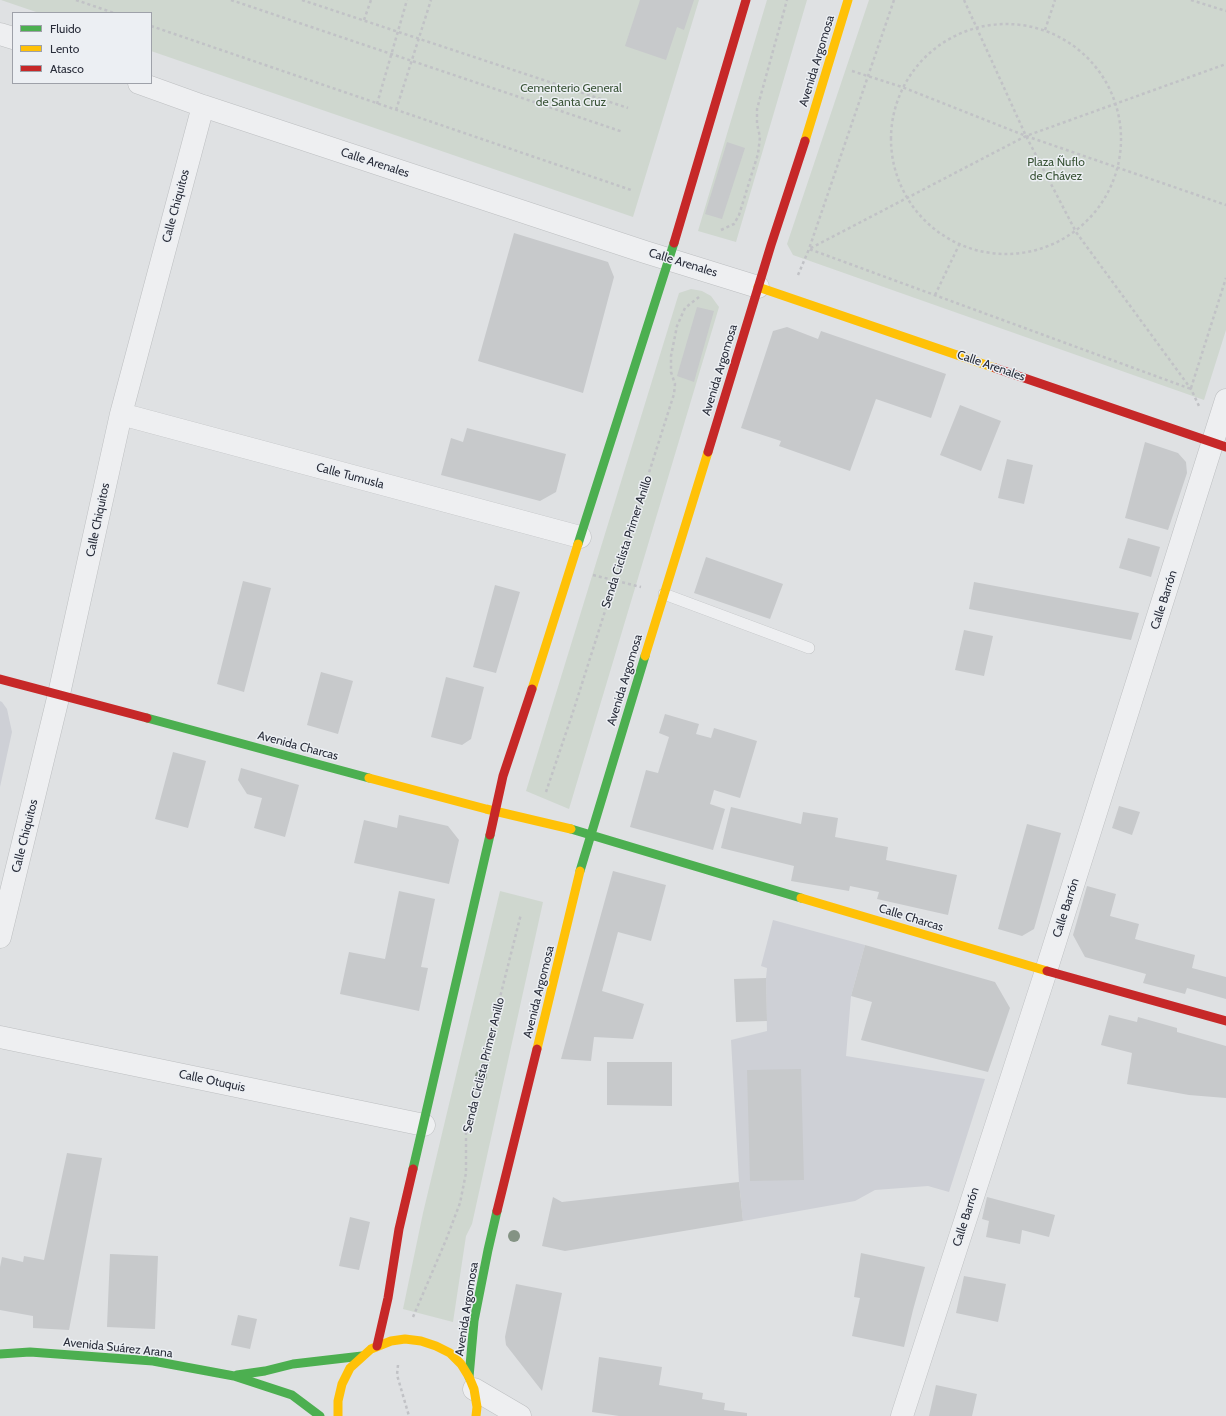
<!DOCTYPE html>
<meta charset="utf-8">
<style>
body{margin:0}
#map{position:relative;width:1226px;height:1416px;overflow:hidden;background:#dfe1e3;font-family:Cabin,sans-serif}
canvas{display:block}
.legend{position:absolute;left:12px;top:12px;width:140px;height:72px;box-sizing:border-box;background:#eceff3;border:1px solid #9ea1a9;margin:0;padding:5px 7px;list-style:none;font-size:12px;color:#292d3a}
.legend li{display:flex;align-items:center;gap:8px;height:20px}
.legend b{width:20px;border:1px solid #9ea1a9}
</style>
<div id="map">
<canvas width="1226" height="1416"></canvas>
<ul class="legend">
<li><b style="height:5px;background:#4caf50"></b>Fluido</li>
<li><b style="height:5px;background:#ffc107"></b>Lento</li>
<li><b style="height:5px;background:#c62828"></b>Atasco</li>
</ul>
</div>
<script>
const ctx = document.querySelector('canvas').getContext('2d');
ctx.lineJoin = 'round';
function paint(path, color) { ctx.fillStyle = color; ctx.fill(path, 'evenodd'); }
const poly = rows => new Path2D(rows.map(r => 'M' + r).join(''));
function stroke(path, color, width, dash) { ctx.strokeStyle = color; ctx.lineWidth = width; ctx.lineCap = dash ? 'butt' : 'round'; ctx.setLineDash(dash || []); ctx.stroke(path); }
function drawText(font, color, halo, rows, align = 'center') {
  ctx.font = font + ' Cabin,sans-serif'; ctx.lineWidth = 3; ctx.setLineDash([]); ctx.textBaseline = 'middle'; ctx.strokeStyle = halo; ctx.fillStyle = color; for (const [text, x, y, turn = 0] of rows) {
    ctx.save(); ctx.translate(x, y); ctx.rotate((+turn || 0) * Math.PI / 180); ctx.textAlign = isNaN(turn) ? turn : align; if (halo) ctx.strokeText(text, 0, 0); ctx.fillText(text, 0, 0); ctx.restore();
  }
}
const built = poly([
 [0,701,2,702,7,709,12,732,0,787],
 [773,920,865,945,851,996,846,1056,985,1079,949,1192,928,1186,875,1190,855,1201,743,1221,739,1182,731,1040,767,1031,766,978,767,968,761,966]
]);
const green = poly([
 [1,0,699,0,633,217,151,51,151,13,39,13],
 [767,0,807,0,736,242,698,231],
 [869,0,1226,0,1226,330,1204,400,793,255,787,244],
 [691,289,702,291,711,296,719,307,569,809,526,791,679,293],
 [500,891,543,902,472,1224,466,1236,453,1322,403,1309,423,1213]
]);
const building = poly([
 [640,0,694,0,684,30,677,27,666,60,625,46],
 [727,142,745,148,722,219,705,214],
 [514,233,608,262,614,277,583,393,478,361],
 [697,307,714,311,694,382,677,376],
 [787,327,818,339,821,331,946,374,931,418,876,399,850,471,779,446,781,441,741,428,773,331],
 [960,405,1001,421,981,471,940,455],
 [467,428,566,454,556,492,540,501,441,475,451,438,463,442],
 [1145,442,1178,453,1186,462,1187,473,1168,530,1125,518],
 [1007,459,1033,465,1024,504,998,498],
 [1128,538,1160,547,1151,577,1119,568],
 [706,557,783,584,770,619,694,593],
 [243,581,271,588,244,692,217,684],
 [974,582,1139,613,1131,640,969,609],
 [495,585,520,592,496,673,473,667],
 [964,630,993,636,984,676,955,670],
 [321,672,353,681,338,734,307,725],
 [446,677,484,687,471,739,462,745,431,737],
 [665,714,699,724,696,734,711,738,714,728,757,741,740,798,714,790,710,804,725,809,713,850,630,827,646,770,658,773,669,737,659,733],
 [173,752,206,761,188,828,155,819],
 [241,768,299,785,285,837,254,828,262,798,247,794,238,780],
 [1119,806,1140,812,1132,835,1112,828],
 [731,807,801,824,803,812,838,818,835,837,888,847,886,860,957,875,948,915,877,899,879,892,850,886,849,891,791,881,794,866,721,848],
 [399,815,448,826,459,840,449,884,354,863,364,820,397,828],
 [1027,824,1061,833,1034,929,1022,936,998,929],
 [613,871,666,885,651,941,618,932,602,991,644,1004,633,1039,594,1037,591,1061,561,1059],
 [1087,886,1116,894,1110,916,1139,924,1135,939,1195,955,1192,968,1226,977,1226,999,1187,988,1185,994,1143,983,1146,974,1085,957,1073,935],
 [399,891,435,899,421,967,428,968,419,1011,340,994,349,952,385,959],
 [865,945,995,982,1010,1008,988,1072,861,1040,872,1002,851,996],
 [766,978,767,1021,736,1022,734,979],
 [1109,1015,1137,1022,1138,1017,1177,1028,1177,1032,1226,1046,1226,1098,1189,1095,1127,1084,1132,1053,1101,1045],
 [607,1062,672,1062,672,1106,607,1105],
 [801,1069,804,1180,750,1181,747,1070],
 [67,1153,102,1158,69,1330,33,1328,33,1316,0,1310,0,1267,2,1257,23,1262,24,1256,44,1260],
 [739,1182,743,1221,565,1251,542,1246,553,1197,562,1202],
 [987,1197,1055,1215,1049,1237,1022,1230,1020,1244,986,1237,989,1221,982,1219],
 [350,1217,370,1222,359,1270,339,1266],
 [861,1253,925,1267,913,1310,904,1347,852,1336,860,1298,854,1297],
 [110,1254,158,1256,155,1329,107,1327],
 [964,1276,1006,1284,998,1322,956,1313],
 [516,1284,562,1293,542,1391,506,1345,505,1337],
 [238,1315,257,1319,250,1349,231,1345],
 [599,1357,662,1367,659,1385,703,1393,702,1399,725,1403,724,1410,747,1413,747,1416,619,1416,592,1412],
 [936,1385,977,1394,972,1416,929,1416]
]);
const path = poly([
 [76,0,114,13],
 [231,0,623,132],
 [302,0,628,108],
 [894,0,809,249,1191,389],
 [964,0,1026,136,1076,232,1191,389,1199,406],
 [1191,0,1226,11],
 [364,20,371,0],
 '891 139a115 115 0 1 1 230 0a115 115 0 1 1-230 0Z',
 [151,26,631,190],
 [1045,30,1055,0],
 [852,71,902,87,1026,136,1226,205],
 [377,104,407,0],
 [396,110,431,0],
 [721,230,734,224,739,215,752,173,758,154,760,137,757,124,757,109,787,0],
 [798,275,809,249,1026,136,1226,64],
 [935,295,959,245],
 [1191,388,1226,278],
 [593,575,641,587],
 [546,792,572,715,674,394,675,384,671,372,671,356,677,326,685,308,699,297],
 [413,1317,446,1240,460,1203,466,1173,466,1132,521,914],
 [398,1365,397,1375,409,1416]
]);
const lane = poly([
 [664,594,809,648]
]);
const street = poly([
 [0,34,13,38],
 [139,83,203,106,645,252,758,287],
 [121,414,580,537],
 [0,937,59,694,121,414,203,106],
 [0,1037,424,1125],
 [474,1389,520,1416],
 [902,1416,1046,971,1226,400]
]);
const fast = poly([
 [578,544,674,243],
 [147,718,369,778],
 [571,829,801,898],
 [580,871,645,656],
 [413,1169,490,835],
 [0,1354,30,1352,153,1361,234,1376,292,1395,320,1416],
 [237,1375,265,1371,293,1364,362,1356],
 [469,1377,474,1321,488,1250,497,1211]
]);
const slow = poly([
 [805,141,848,0],
 [758,287,995,368],
 [645,656,708,452],
 [532,689,578,544],
 [369,778,486,809,571,829],
 [801,898,1047,971],
 [537,1049,580,871],
 [338,1416,338,1401,342,1384,350,1368,371,1349,391,1341,405,1339,421,1341,436,1346,450,1353,461,1364,469,1377,474,1389,477,1407,476,1416]
]);
const jam = poly([
 [674,243,746,0],
 [995,368,1226,447],
 [708,452,771,245,805,141],
 [0,679,147,718],
 [490,835,503,776,532,689],
 [1047,971,1226,1021],
 [497,1211,537,1049],
 [377,1346,388,1298,399,1229,413,1169]
]);
const trees = [
 [481,1076],
 [514,1236]
];
const streetNames = [
 ["Avenida Argomosa",817,61,-73],
 ["Calle Arenales",375,163,18],
 ["Calle Chiquitos",176,206,-75],
 ["Calle Arenales",683,263,17],
 ["Calle Arenales",991,366,19],
 ["Avenida Argomosa",720,370,-73],
 ["Calle Tumusla",350,476,15],
 ["Calle Chiquitos",98,520,-78],
 ["Senda Ciclista Primer Anillo",627,542,-72],
 ["Calle Barrón",1164,600,-72],
 ["Avenida Argomosa",625,680,-73],
 ["Avenida Charcas",298,746,15],
 ["Calle Chiquitos",25,836,-76],
 ["Calle Barrón",1066,908,-72],
 ["Calle Charcas",911,918,17],
 ["Avenida Argomosa",539,992,-76],
 ["Senda Ciclista Primer Anillo",484,1065,-76],
 ["Calle Otuquis",212,1081,12],
 ["Calle Barrón",966,1217,-72],
 ["Avenida Argomosa",467,1309,-81],
 ["Avenida Suárez Arana",118,1348,6]
];
const parkNames = [
 ["Cementerio General",571,88],
 ["de Santa Cruz",571,102],
 ["Plaza Ñuflo",1056,162],
 ["de Chávez",1056,176]
];
paint(built, '#ced0d6');
paint(green, '#cfd7cf');
paint(building, '#c7c9cb');
stroke(lane, '#bdbfc1', 12);
stroke(street, '#bdbfc1', 23);
stroke(path, '#c1c2c6', 2.5, [3, 3]);
stroke(lane, '#eeeff1', 11);
stroke(street, '#eeeff1', 22);
stroke(fast, '#4caf50', 9);
stroke(slow, '#ffc107', 9);
stroke(jam, '#c62828', 9);
ctx.fillStyle = '#849384';
for (const [x, y] of trees) { ctx.beginPath(); ctx.arc(x, y, 6, 0, 2 * Math.PI); ctx.fill(); }
drawText('12px', '#292d3a', '#eceff3', streetNames);
drawText('12px', '#3a5437', '#eceff3', parkNames);
</script>
